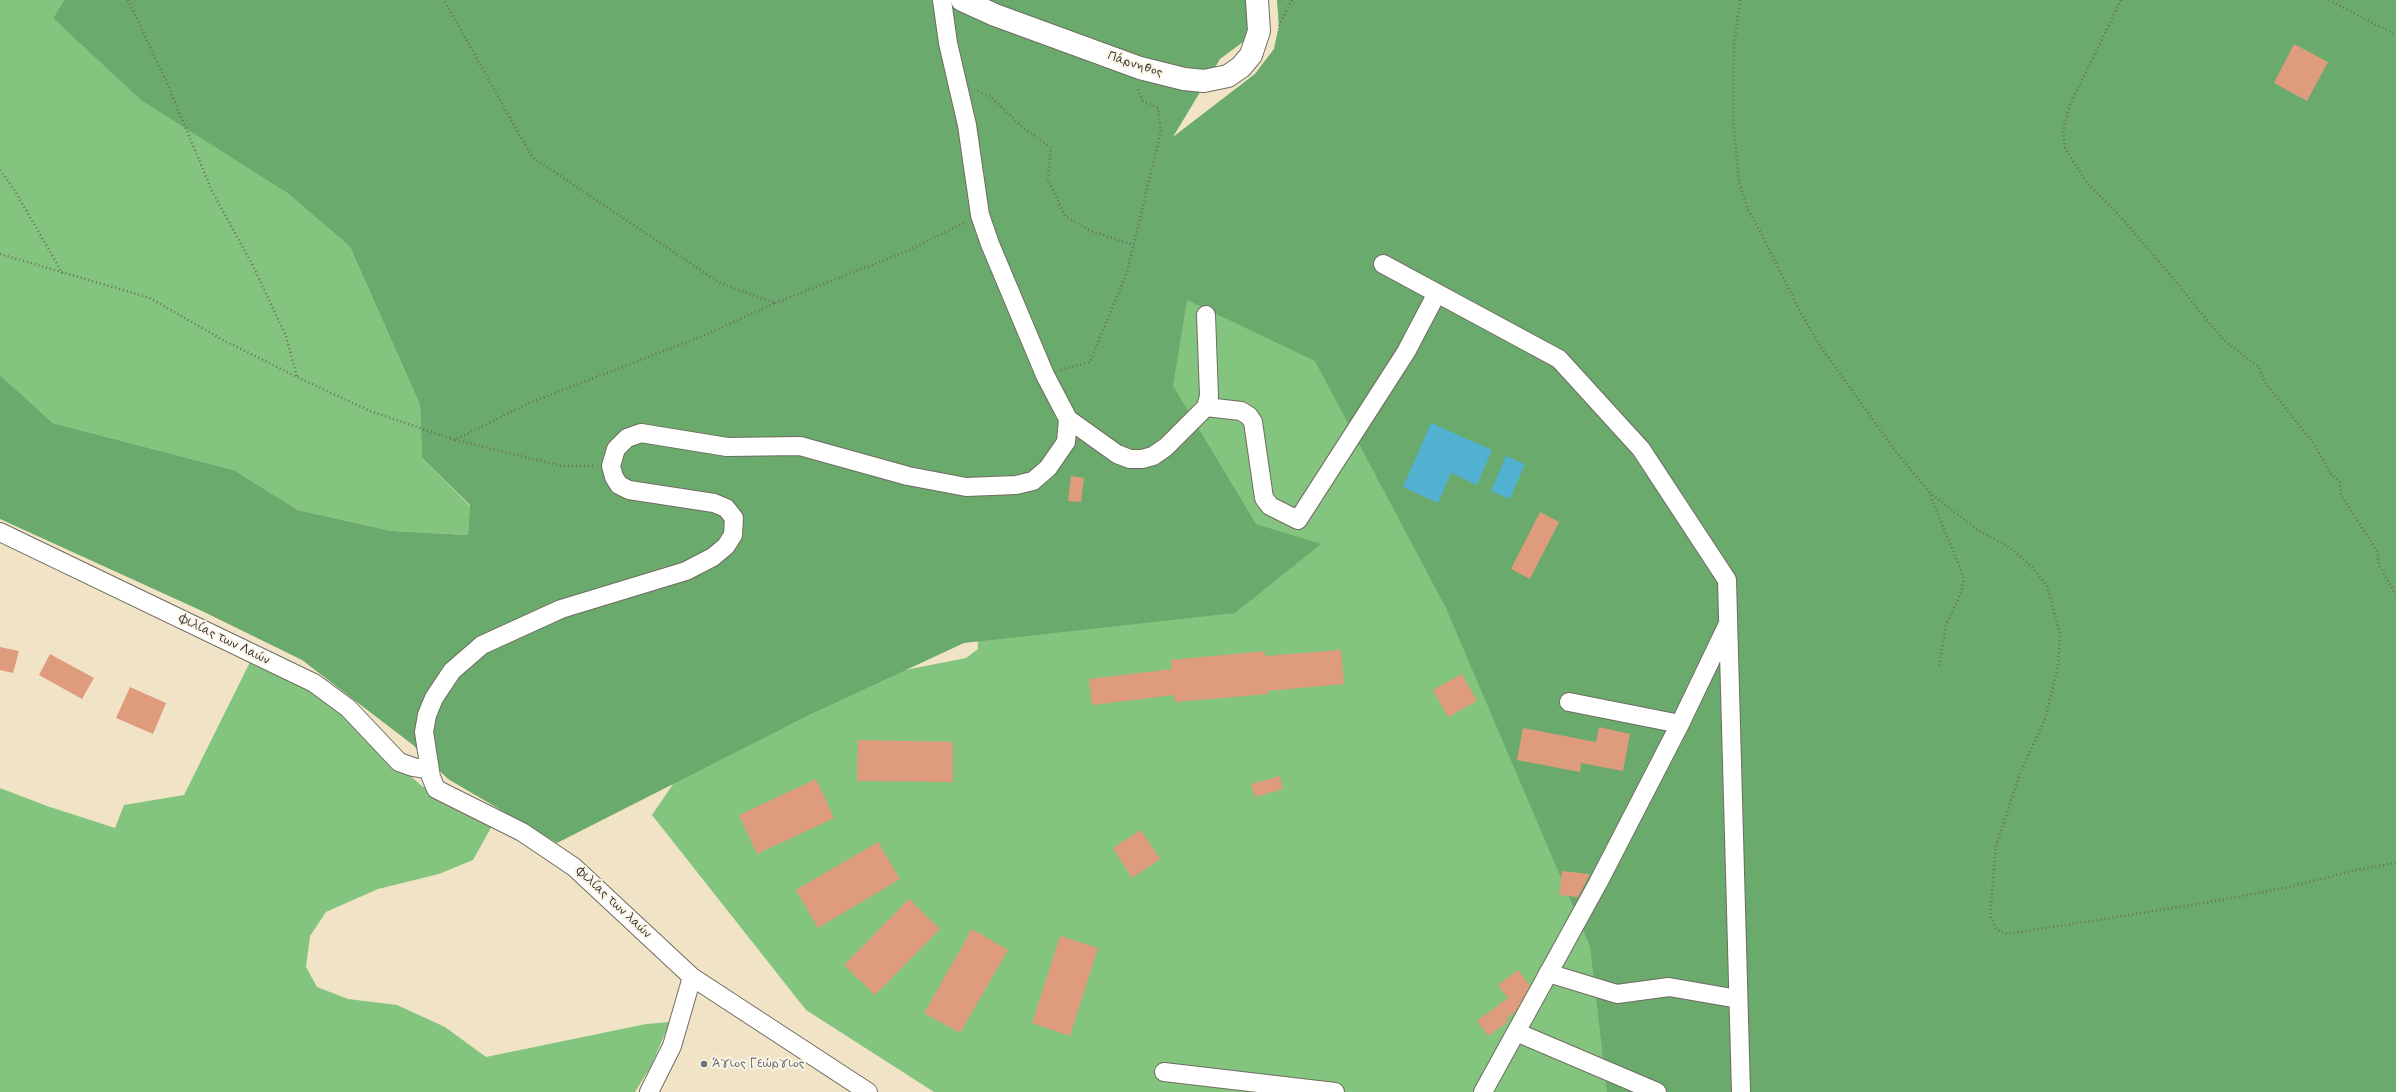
<!DOCTYPE html>
<meta charset="utf-8">
<style>
body{margin:0}
canvas{display:block;background:#f1e4c6}
</style>
<canvas width="2396" height="1092"></canvas>
<script>
const ctx = document.querySelector('canvas').getContext('2d');
ctx.lineJoin = 'round';
function paint(path, color) { ctx.fillStyle = color; ctx.fill(path, 'evenodd'); }
const poly = rows => new Path2D(rows.map(r => 'M' + r).join(''));
function stroke(path, color, width, dash) { ctx.strokeStyle = color; ctx.lineWidth = width; ctx.lineCap = dash ? 'butt' : 'round'; ctx.setLineDash(dash || []); ctx.stroke(path); }
function drawText(font, color, halo, rows, align = 'center') {
  ctx.font = font + ' Mynerve,sans-serif'; ctx.lineWidth = 4; ctx.setLineDash([]); ctx.textBaseline = 'middle'; ctx.strokeStyle = halo; ctx.fillStyle = color; for (const [text, x, y, turn = 0] of rows) {
    ctx.save(); ctx.translate(x, y); ctx.rotate((+turn || 0) * Math.PI / 180); ctx.textAlign = isNaN(turn) ? turn : align; if (halo) ctx.strokeText(text, 0, 0); ctx.fillText(text, 0, 0); ctx.restore();
  }
}
const green = poly([
 [0,0,64,0,53,18,286,192,350,247,420,405,422,458,470,506,468,535,392,531,298,510,234,470,53,423,0,375],
 [1277,0,2396,0,2396,1092,934,1092,806,1010,652,815,727,705,966,658,978,649,977,622,1172,138,1255,74,1274,49,1279,26],
 [252,658,310,686,346,713,379,749,422,786,492,826,473,860,439,874,378,889,326,912,310,936,306,967,317,987,348,999,397,1005,445,1027,486,1057,646,1024,670,1022,651,1066,635,1092,0,1092,0,788,47,806,115,828,124,805,184,795]
]);
const forest = poly([
 [64,0,1252,0,1254,24,1243,42,1220,59,1173,137,1255,74,1274,49,1279,26,1277,0,2396,0,2396,1092,1607,1092,1590,946,1446,608,1315,361,1187,300,1173,386,1256,524,1321,544,1235,613,964,643,809,715,557,843,448,779,413,745,302,660,202,611,0,519,0,375,53,423,234,470,298,510,392,531,468,535,470,505,422,458,420,405,350,247,286,192,141,100,53,18]
]);
const water = poly([
 [1431,423,1492,450,1477,485,1451,473,1438,503,1403,487],
 [1506,456,1525,464,1510,499,1491,491]
]);
const building = poly([
 [2294,44,2328,62,2307,101,2274,83],
 [1071,476,1084,478,1081,502,1068,501],
 [1540,512,1559,522,1530,579,1511,569],
 [0,647,19,651,13,673,0,670],
 [1341,650,1344,684,1268,691,1268,694,1175,702,1174,695,1092,705,1089,679,1172,669,1171,660,1265,651,1265,656],
 [50,654,94,678,82,699,39,675],
 [1462,674,1477,701,1448,717,1433,690],
 [130,687,166,703,153,734,116,718],
 [1599,727,1630,734,1623,771,1581,763,1580,772,1517,760,1523,728,1596,742],
 [858,740,953,742,953,782,857,781],
 [1280,776,1283,789,1255,797,1251,784],
 [816,779,834,818,757,854,739,815],
 [1141,830,1160,859,1132,878,1113,848],
 [878,842,900,879,818,928,796,890],
 [1562,871,1590,874,1578,897,1559,895],
 [909,899,940,929,875,995,844,965],
 [972,929,1008,950,960,1033,924,1013],
 [1060,936,1098,948,1070,1036,1032,1023],
 [1518,970,1530,986,1516,1011,1506,1019,1508,1022,1488,1036,1477,1021,1508,998,1498,985]
]);
const path = poly([
 [128,0,167,83,212,191,252,264,286,336,297,377],
 [1740,0,1734,45,1733,118,1739,182,1748,210,1761,233,1798,308,1820,346,1894,449,1929,492,1964,578,1961,592,1946,626,1939,666],
 [2121,0,2069,107,2063,132,2065,148,2087,183,2118,214,2177,283,2210,324,2225,341,2259,367,2264,381,2314,444,2330,473,2340,482,2341,495,2377,551,2379,565,2396,595],
 [2329,0,2396,35],
 [1279,26,1292,0],
 [978,91,990,96,1020,125,1051,148,1048,179,1065,216,1089,230,1133,245],
 [0,170,15,191,63,274],
 [0,254,150,298,223,340,297,377,370,411,455,440,529,403,705,335,775,303,720,283,532,157,444,0],
 [775,303,907,251,964,223],
 [1061,370,1090,362,1127,272,1161,131,1158,108,1143,101,1137,87],
 [455,440,562,466,595,466],
 [1929,492,1979,531,2006,545,2029,564,2047,586,2060,634,2058,666,2045,719,2020,773,1996,846,1990,915,1996,929,2007,934,2199,904,2290,887,2356,870,2396,863]
]);
const minor = poly([
 [1383,264,1559,359,1641,449,1727,580,1741,1092],
 [1206,315,1209,396,1206,407],
 [1068,419,1117,454,1130,459,1142,459,1153,456,1166,447,1206,407,1241,411,1249,416,1253,422,1264,498,1270,506,1298,520,1406,352,1437,293],
 [0,532,314,683,348,708,399,762,413,767,430,770],
 [1569,702,1680,724],
 [1548,973,1617,994,1669,987,1738,999],
 [692,977,868,1092],
 [1516,1032,1657,1092],
 [1164,1072,1335,1092],
 [649,1092,672,1046,692,977,574,867,522,832,436,789,431,777,424,732,427,715,434,698,452,671,482,645,561,609,686,571,713,557,726,546,733,535,734,518,726,508,714,503,629,490,619,485,614,477,611,466,616,449,627,438,641,433,727,447,800,446,908,476,966,487,1016,485,1033,481,1048,468,1066,442,1068,419,1045,375,990,244,980,215,967,125,948,43,942,0],
 [1483,1092,1598,883,1680,724,1727,626]
]);
const major = poly([
 [962,0,995,15,1140,68,1184,79,1204,81,1228,76,1241,67,1251,55,1259,31,1257,0]
]);
const markers = [
 [704,1064,4,"#6b7280"]
];
const streetNames = [
 ["Πάρνηθος",1135,65,18],
 ["Φιλίας των Λαών",224,640,26],
 ["Φιλίας των λαών",613,903,43]
];
const worshipNames = [
 ["Άγιος Γεώργιος",712,1064]
];
paint(green, '#83c57e');
paint(forest, '#6aaa6d');
paint(water, '#52b1d1');
paint(building, '#df9c7c');
stroke(minor, '#706c61', 20);
stroke(major, '#706c61', 24);
stroke(path, '#706c61', 2.5, [1, 3]);
stroke(minor, '#fff', 18);
stroke(major, '#fff', 22);
for (const [x, y, r, color] of markers) { const dot = new Path2D(); dot.arc(x, y, r, 0, 2 * Math.PI); ctx.fillStyle = color; ctx.fill(dot); stroke(dot, '#fcf5e5', 1.5); }
drawText('13px', '#2b2b2b', '#fcf5e5', streetNames);
drawText('13px', '#5b616d', '#fcf5e5', worshipNames, 'left');
</script>
